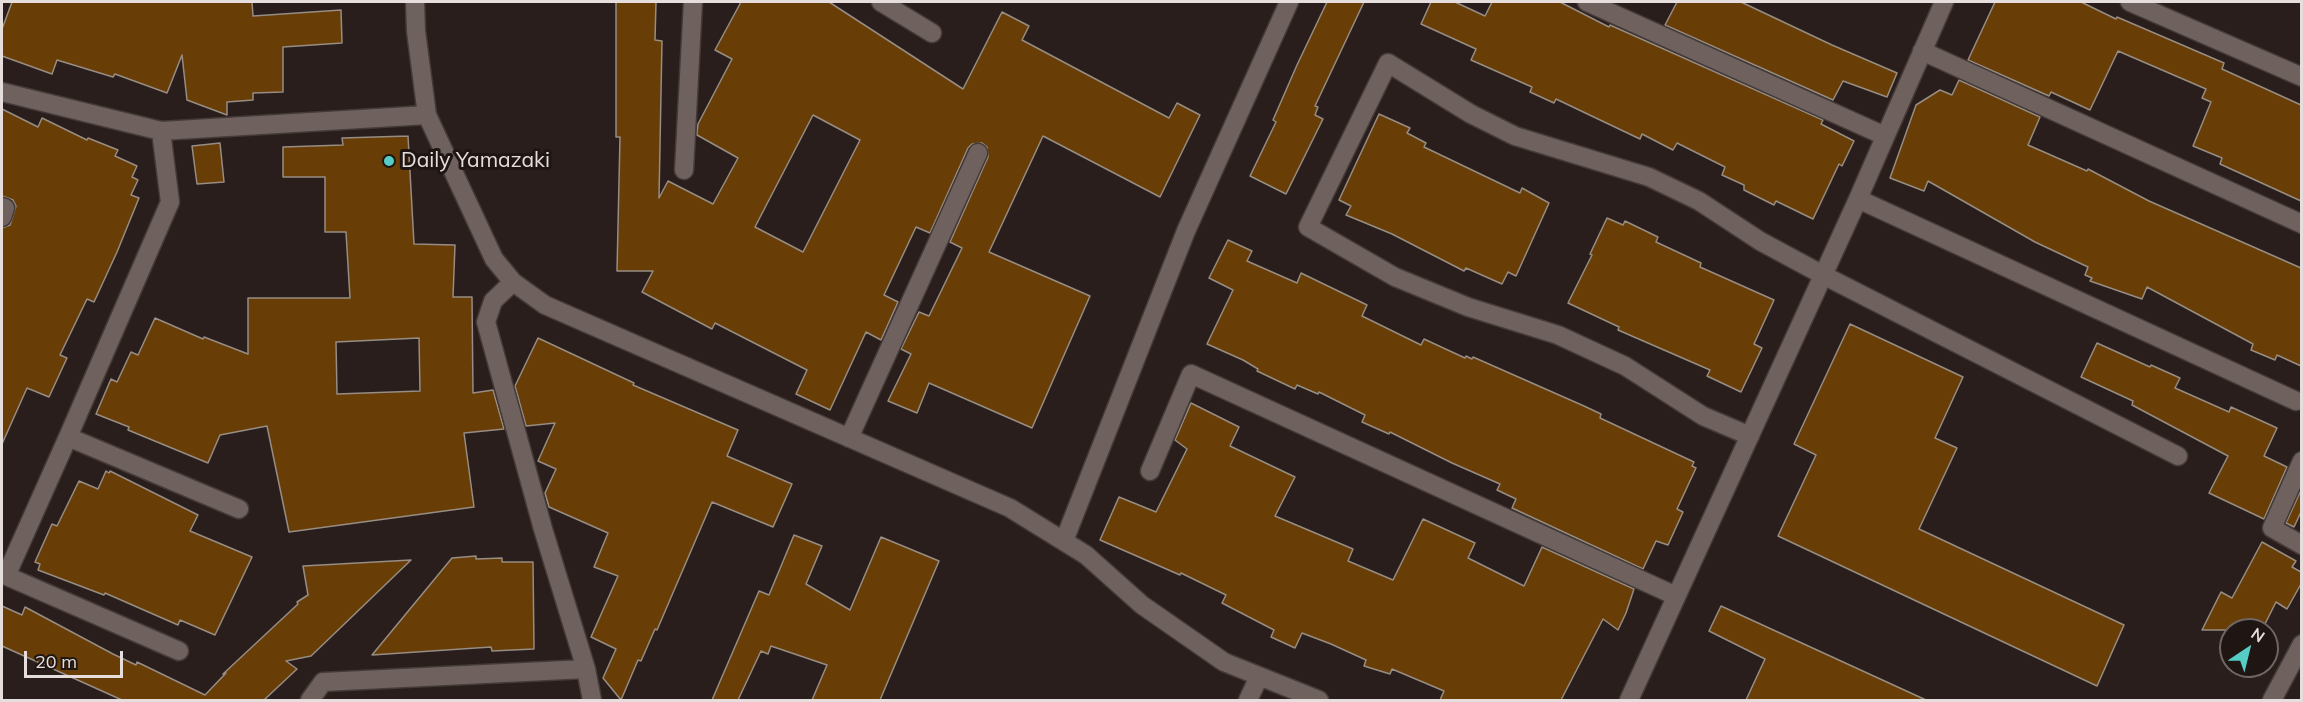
<!DOCTYPE html>
<style>
body{margin:0}
#map{position:relative;width:2303px;height:702px;overflow:hidden;background:#291e1b;font-family:Mulish,sans-serif}
canvas{display:block}
.frame{position:absolute;inset:0;border:3px solid #e6dedc;pointer-events:none}
.north{position:absolute;left:2219px;top:618px;width:60px;height:60px;box-sizing:border-box;background:#1f1512;border:2px solid #6f6563;border-radius:50%;rotate:35deg;font-size:16px;font-weight:700;line-height:24px;text-align:center;color:#e6dedc}
.north::after{content:'';display:block;margin:auto;width:21px;height:27px;background:#55cdc6;clip-path:polygon(50% 0,100% 100%,50% 72%,0 100%)}
.scale{position:absolute;left:24px;top:651px;width:99px;height:27px;box-sizing:border-box;border:3px solid #e6dedc;border-top:0;padding-left:8px;font-size:18px;line-height:21px;white-space:nowrap;color:#e6dedc;-webkit-text-stroke:4px #1f1512;paint-order:stroke}
</style>
<div id="map">
<canvas width="2303" height="702"></canvas>
<div class="frame"></div>
<div class="north">N</div>
<div class="scale">20 m</div>
</div>
<script>
const ctx = document.querySelector('canvas').getContext('2d');
ctx.lineJoin = 'round';
function paint(path, color) { ctx.fillStyle = color; ctx.fill(path, 'evenodd'); }
const poly = rows => new Path2D(rows.map(r => 'M' + r).join(''));
function stroke(path, color, width, dash) { ctx.strokeStyle = color; ctx.lineWidth = width; ctx.lineCap = dash ? 'butt' : 'round'; ctx.setLineDash(dash || []); ctx.stroke(path); }
function drawText(font, color, halo, rows, align = 'center') {
  ctx.font = font + ' Mulish,sans-serif'; ctx.lineWidth = 6; ctx.setLineDash([]); ctx.textBaseline = 'middle'; ctx.strokeStyle = halo; ctx.fillStyle = color; for (const [text, x, y, turn = 0] of rows) {
    ctx.save(); ctx.translate(x, y); ctx.rotate((+turn || 0) * Math.PI / 180); ctx.textAlign = isNaN(turn) ? turn : align; if (halo) ctx.strokeText(text, 0, 0); ctx.fillText(text, 0, 0); ctx.restore();
  }
}
const building = poly([
 [12,2,252,2,253,16,341,10,342,43,283,47,283,92,253,93,253,100,227,102,227,115,187,100,182,55,167,93,115,74,113,77,57,60,52,74,2,56,2,29,12,2],
 [616,2,656,2,655,40,662,41,659,198,668,181,713,204,738,158,697,135,697,133,698,124,732,59,715,50,741,2,829,2,963,89,1002,12,1029,26,1022,40,1169,118,1177,103,1200,115,1160,197,1043,136,989,252,1090,296,1032,428,929,383,917,413,888,401,911,354,901,349,919,312,929,316,962,248,950,242,988,157,987,147,982,143,972,144,968,148,930,233,916,227,884,295,898,302,881,340,866,332,830,410,796,394,807,370,715,323,712,329,642,292,653,271,617,271,620,137,616,137,616,2],
 [813,115,860,140,803,252,755,227,813,115],
 [1327,2,1364,2,1315,106,1318,107,1315,115,1323,119,1286,194,1250,176,1276,122,1273,120,1297,65,1327,2],
 [1431,2,1455,2,1485,16,1492,2,1560,2,1609,27,1610,25,1823,120,1821,124,1854,141,1842,166,1839,164,1813,219,1776,201,1774,205,1744,190,1744,185,1722,175,1725,167,1677,143,1673,150,1642,134,1640,139,1556,99,1554,103,1530,92,1532,87,1471,60,1476,49,1421,24,1431,2],
 [1677,2,1741,2,1832,45,1897,73,1887,97,1843,81,1833,100,1665,25,1677,2],
 [1995,2,2081,2,2116,19,2117,17,2224,63,2222,69,2301,105,2301,201,2220,164,2222,158,2193,146,2211,102,2202,98,2206,89,2118,51,2090,110,2051,92,2049,96,1968,60,1995,2],
 [1959,80,2040,117,2028,145,2087,171,2088,169,2149,201,2301,268,2301,366,2277,355,2275,360,2251,350,2253,344,2147,287,2142,299,2090,281,2092,278,2085,275,2088,267,2035,242,1928,181,1924,191,1890,178,1916,105,1940,90,1952,95,1959,80],
 [2,109,38,127,42,118,87,140,88,138,118,150,115,156,137,166,132,177,138,180,131,195,139,198,117,252,94,302,87,299,60,355,67,358,49,397,27,388,2,444,2,228,10,225,16,206,13,200,2,196,2,109],
 [1379,114,1410,128,1407,133,1426,143,1424,147,1520,193,1522,188,1549,203,1516,276,1508,272,1502,284,1466,268,1464,271,1392,234,1346,215,1351,206,1339,200,1379,114],
 [408,136,414,244,455,245,453,297,472,297,473,393,493,390,504,429,464,433,474,507,289,532,267,426,220,435,208,463,128,430,129,427,96,414,111,379,117,382,131,352,138,355,155,318,203,339,204,337,248,354,248,298,350,298,346,232,325,232,325,177,283,177,283,147,343,145,342,138,408,136],
 [419,338,420,391,337,394,336,342,419,338],
 [220,143,224,182,197,184,192,146,220,143],
 [1607,218,1623,225,1625,221,1658,237,1656,242,1701,263,1700,267,1774,300,1754,344,1762,348,1741,392,1707,376,1710,370,1618,330,1619,327,1568,303,1592,255,1590,254,1607,218],
 [1228,240,1252,251,1247,261,1297,283,1301,273,1367,305,1362,316,1421,345,1424,339,1465,358,1466,356,1472,359,1473,357,1584,406,1601,414,1600,418,1694,462,1692,466,1696,468,1677,509,1683,512,1668,545,1656,541,1643,569,1512,508,1516,499,1497,490,1500,484,1452,463,1390,432,1389,434,1362,422,1365,415,1319,392,1318,394,1297,385,1295,389,1257,371,1258,369,1243,360,1207,344,1233,290,1209,278,1228,240],
 [1850,324,1963,377,1935,438,1957,448,1919,529,2124,625,2097,686,1778,536,1816,455,1794,444,1850,324],
 [538,338,634,383,633,385,738,430,727,456,792,484,773,527,712,502,657,630,655,629,641,661,638,660,621,700,603,678,616,649,591,637,618,576,594,567,608,533,549,507,545,493,556,469,538,461,555,423,526,426,515,386,538,338],
 [2097,343,2150,367,2151,365,2180,378,2175,388,2229,412,2231,407,2277,428,2264,456,2287,467,2264,519,2209,493,2228,456,2132,405,2133,401,2081,377,2097,343],
 [1191,403,1239,427,1230,446,1295,477,1275,516,1353,549,1348,561,1393,580,1423,519,1475,543,1468,558,1524,586,1542,547,1634,589,1626,613,1618,630,1603,619,1561,700,1440,700,1444,691,1392,669,1390,674,1364,666,1366,660,1331,644,1302,633,1295,648,1271,637,1274,630,1222,603,1226,595,1181,573,1180,575,1100,540,1119,497,1156,512,1187,449,1175,440,1191,403],
 [106,471,109,473,110,471,198,515,190,531,252,557,215,635,180,620,178,625,105,593,104,595,38,570,40,564,35,562,52,524,57,526,79,481,98,489,106,471],
 [2301,490,2301,512,2294,527,2286,523,2301,490],
 [794,535,822,546,806,584,850,610,881,537,939,561,880,700,812,700,827,665,771,646,768,654,761,651,738,700,712,700,759,591,769,595,794,535],
 [2262,542,2296,561,2292,567,2301,572,2301,584,2287,609,2276,602,2262,630,2202,630,2221,592,2232,598,2262,542],
 [476,556,476,559,502,558,502,562,533,562,534,649,492,651,491,647,372,655,452,558,476,556],
 [411,560,311,656,286,661,297,669,264,700,122,700,2,646,2,606,22,615,25,607,113,654,136,665,137,662,205,695,226,673,223,674,298,604,297,602,308,595,303,566,411,560],
 [1721,606,1926,700,1746,700,1765,659,1709,631,1721,606]
]);
const minor = poly([
 [415,2,416,31,427,115,494,259,513,282,545,305,1010,508,1086,555,1142,605,1224,662,1319,700],
 [881,2,932,33],
 [1587,2,1885,136],
 [2130,2,2302,77],
 [1922,51,2302,224],
 [2,92,161,131,427,115],
 [684,170,693,2],
 [1858,199,2296,401],
 [2,207,5,208,2,217],
 [513,282,493,301,486,322,543,529,586,669,592,700],
 [1750,436,1703,416,1625,366,1558,335,1468,307,1395,277,1308,227,1388,63,1471,114,1515,136,1649,177,1699,201,1760,241,1823,275,2178,456],
 [68,437,170,202,161,131],
 [849,438,978,153],
 [2302,461,2272,528,2302,545],
 [1150,471,1191,374,1676,596],
 [1064,541,1186,231,1289,2],
 [2,574,179,651],
 [6,576,68,437,239,509],
 [310,700,323,682,586,669],
 [1248,700,1259,677],
 [1629,700,1858,199,1944,2],
 [2272,700,2302,644]
]);
const markers = [
 [389,161,6,"#55cdc6"]
];
const poiNames = [
 ["Daily Yamazaki",401,161]
];
paint(building, '#683e06');
stroke(building, '#978d84', 1.5);
stroke(minor, '#443b39', 21);
stroke(minor, '#6f625e', 18);
for (const [x, y, r, color] of markers) { const dot = new Path2D(); dot.arc(x, y, r, 0, 2 * Math.PI); ctx.fillStyle = color; ctx.fill(dot); stroke(dot, '#1f1512', 2); }
drawText('21px', '#e6dedc', '#1f1512', poiNames, 'left');
</script>
